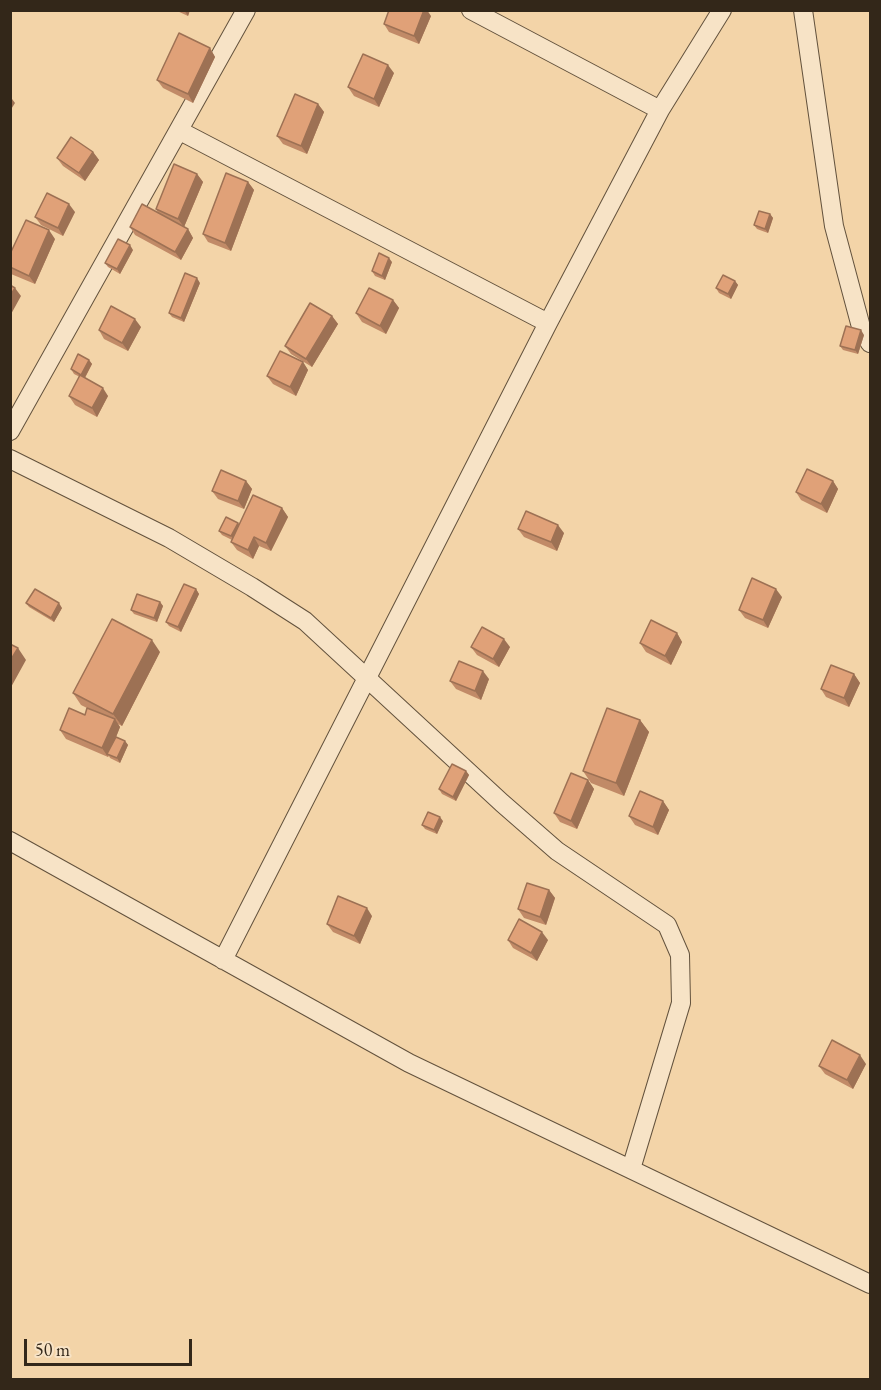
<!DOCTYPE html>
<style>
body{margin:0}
#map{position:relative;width:881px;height:1390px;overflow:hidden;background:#f3d4a8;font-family:"EB Garamond",serif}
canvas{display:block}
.frame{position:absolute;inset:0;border:12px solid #332719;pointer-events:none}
.scale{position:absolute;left:24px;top:1339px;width:168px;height:27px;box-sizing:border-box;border:3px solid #332719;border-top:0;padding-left:8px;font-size:18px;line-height:21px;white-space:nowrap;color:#332719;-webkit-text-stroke:4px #f7e3c6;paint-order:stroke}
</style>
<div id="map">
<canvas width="881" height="1390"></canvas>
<div class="frame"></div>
<div class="scale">50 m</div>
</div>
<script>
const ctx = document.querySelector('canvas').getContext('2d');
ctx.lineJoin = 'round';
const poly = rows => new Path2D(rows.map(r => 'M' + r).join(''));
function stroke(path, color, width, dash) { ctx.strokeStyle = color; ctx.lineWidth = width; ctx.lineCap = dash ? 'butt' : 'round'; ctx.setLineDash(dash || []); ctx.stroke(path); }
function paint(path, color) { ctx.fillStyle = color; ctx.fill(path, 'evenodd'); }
const street = poly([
 [471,10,660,110],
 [803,10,834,226,861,327,870,343],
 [180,131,548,323],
 [10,431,246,10],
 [10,459,169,538,252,587,305,621,502,803,557,851,667,925,680,955,681,1003,631,1169],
 [10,841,409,1063,870,1284],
 [223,960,548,323,660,110,722,10]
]);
const wall = poly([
 [175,10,190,10,188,16],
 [431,16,419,44,389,32,384,24],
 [210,48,215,57,193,103,163,88,157,80],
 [394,73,379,107,354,96,348,87],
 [318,104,324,112,307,154,283,144,277,136],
 [93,152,99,160,85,181,63,166,57,158],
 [197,174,203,182,184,227,188,229,193,238,181,260,135,235,130,227,158,213,156,209],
 [248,182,254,190,231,251,208,242,203,234],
 [75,212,63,236,41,225,35,217],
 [770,214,773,218,768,233,757,229,754,225],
 [55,239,35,284,11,274,10,272,10,254],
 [133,250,120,274,108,267,105,263],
 [392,262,385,280,375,276,372,271],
 [735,281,738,285,731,299,719,293,716,288],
 [200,283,184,322,172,317,169,313],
 [393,300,399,308,386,334,362,322,356,313],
 [332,316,338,324,312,367,291,354,285,346],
 [141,327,128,351,104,339,99,330],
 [864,335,858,354,843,350,840,346],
 [89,360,92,364,85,378,108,396,97,417,75,405,69,396,80,377,74,374,71,369],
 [303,362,308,370,296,396,273,384,267,376],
 [246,481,252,489,244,509,218,499,212,491],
 [833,481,838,489,827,513,801,500,796,492],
 [282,508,288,517,271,551,259,546,253,559,237,550,231,542,232,540,222,535,219,531,238,523,239,525],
 [518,529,564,533,557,551,524,537],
 [196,589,199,594,181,632,169,626,166,622],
 [782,597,768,628,745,618,739,610],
 [160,602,163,606,157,622,134,614,131,610],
 [26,603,62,608,54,622,29,607],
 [677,633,682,642,671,665,646,652,640,643],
 [471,647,510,647,499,667,477,655],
 [160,652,122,726,118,724,120,727,116,737,125,741,128,745,120,763,110,758,109,756,108,757,66,739,60,730,85,715,87,708,81,705,73,693],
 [854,674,860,683,849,707,826,697,821,689],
 [489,679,481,700,456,689,450,681],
 [640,720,649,732,624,796,591,783,583,771],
 [466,771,469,775,456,801,442,794,439,789],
 [588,780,594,789,577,829,560,822,554,813],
 [663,801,669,810,658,835,635,825,629,816],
 [443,821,437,834,425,829,422,825],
 [549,890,555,898,546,925,524,918,518,909],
 [372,916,360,944,333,932,327,924],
 [508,940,548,940,537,961,513,948],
 [866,1064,853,1089,825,1074,819,1066]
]);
const shadedWall = poly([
 [184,10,190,10,188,16],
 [424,10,427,10,431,16,419,44,414,36],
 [210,48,215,57,193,103,188,94],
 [388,65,394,73,379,107,374,99],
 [12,99,15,103,10,111,10,102],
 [318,104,324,112,307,154,301,146],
 [93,152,99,160,85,181,79,173],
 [197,174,203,182,184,227,178,219],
 [248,182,254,190,231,251,225,243],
 [69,204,75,212,63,236,58,228],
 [770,214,773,218,768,233,765,229],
 [188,229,193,238,181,260,175,252],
 [49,230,55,239,35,284,29,276],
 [130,245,133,250,120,274,117,269],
 [389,258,392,262,385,280,382,276],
 [197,278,200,283,184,322,181,318],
 [735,281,738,285,731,299,728,294],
 [15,288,21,296,10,316,10,296],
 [393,300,399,308,386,334,380,326],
 [332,316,338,324,312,367,306,359],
 [135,319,141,327,128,351,122,343],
 [861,330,864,335,858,354,855,350],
 [89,360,92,364,84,379,81,375],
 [303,362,308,370,296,396,290,387],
 [103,388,108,396,97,417,92,408],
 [246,481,252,489,244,509,238,501],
 [833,481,838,489,827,513,821,504],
 [282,508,288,517,271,551,266,543],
 [238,523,241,527,234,540,231,536],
 [558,525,564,533,557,551,551,542],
 [254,537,259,546,253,559,248,550],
 [196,589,199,594,181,632,178,627],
 [776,589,782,597,768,628,763,620],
 [160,602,163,606,157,622,154,618],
 [59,603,62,608,54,622,51,618],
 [677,633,682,642,671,665,665,656],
 [504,639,510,647,499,667,493,659],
 [152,640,160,652,122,726,113,714],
 [18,648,26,660,10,689,10,661],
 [483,671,489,679,481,700,475,691],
 [854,674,860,683,849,707,844,698],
 [115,719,120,727,109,755,107,754,108,757,102,748],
 [640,720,649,732,624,796,616,783],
 [125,741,128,745,120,763,117,758],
 [466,771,469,775,456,801,453,797],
 [588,780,594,789,577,829,571,821],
 [663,801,669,810,658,835,653,827],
 [440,817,443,821,437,834,434,830],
 [549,890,555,898,546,925,540,917],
 [367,908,372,916,360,944,354,936],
 [542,932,548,940,537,961,531,953],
 [860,1055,866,1064,853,1089,847,1080]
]);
const building = poly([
 [389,10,424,10,414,36,384,24,389,10],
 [179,33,210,48,188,94,157,80,179,33],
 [363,54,388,65,374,99,348,87,363,54],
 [295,94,318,104,301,146,277,136,295,94],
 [71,137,93,152,79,173,57,158,71,137],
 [174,164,197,174,178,219,156,209,174,164],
 [226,173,248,182,225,243,203,234,226,173],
 [47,193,69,204,58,228,35,217,47,193],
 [142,204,188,229,175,252,130,227,142,204],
 [759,211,770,214,765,229,754,225,759,211],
 [26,220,49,230,29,276,10,267,10,254,26,220],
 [118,239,130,245,117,269,105,263,118,239],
 [379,253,389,258,382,276,372,271,379,253],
 [185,273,197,278,181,318,169,313,185,273],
 [723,275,735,281,728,294,716,288,723,275],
 [10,285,15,288,10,296,10,285],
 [369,288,393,300,380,326,356,313,369,288],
 [310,303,332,316,306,359,285,346,310,303],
 [111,306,135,319,122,343,99,330,111,306],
 [846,326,861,330,855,350,840,346,846,326],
 [280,351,303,362,290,387,267,376,280,351],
 [78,354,89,360,81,375,71,369,78,354],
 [80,375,103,388,92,408,69,396,80,375],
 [807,469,833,481,821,504,796,492,807,469],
 [221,470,246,481,238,501,212,491,221,470],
 [253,495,282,508,266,543,254,537,248,550,231,542,253,495],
 [526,511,558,525,551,542,518,529,526,511],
 [226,517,238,523,231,536,219,531,226,517],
 [752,578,776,589,763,620,739,610,752,578],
 [184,584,196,589,178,627,166,622,184,584],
 [35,589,59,603,51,618,26,603,35,589],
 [137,594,160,602,154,618,131,610,137,594],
 [112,619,152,640,113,714,73,693,112,619],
 [651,620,677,633,665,656,640,643,651,620],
 [482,627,504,639,493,659,471,647,482,627],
 [10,644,18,648,10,661,10,644],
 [459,661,483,671,475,691,450,681,459,661],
 [831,665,854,674,844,698,821,689,831,665],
 [69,708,85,715,87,708,115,719,102,748,60,730,69,708],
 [607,708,640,720,616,783,583,771,607,708],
 [116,737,125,741,117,758,107,754,116,737],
 [452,764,466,771,453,797,439,789,452,764],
 [571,773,588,780,571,821,554,813,571,773],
 [640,791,663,801,653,827,629,816,640,791],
 [428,812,440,817,434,830,422,825,428,812],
 [527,883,549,890,540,917,518,909,527,883],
 [338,896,367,908,354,936,327,924,338,896],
 [519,919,542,932,531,953,508,940,519,919],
 [832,1040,860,1055,847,1080,819,1066,832,1040]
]);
stroke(street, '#63523d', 20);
stroke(street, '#f7e3c6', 18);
paint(wall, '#c18a67');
paint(shadedWall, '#9d7154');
paint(building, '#e0a178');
stroke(building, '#9d7154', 1.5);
</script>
